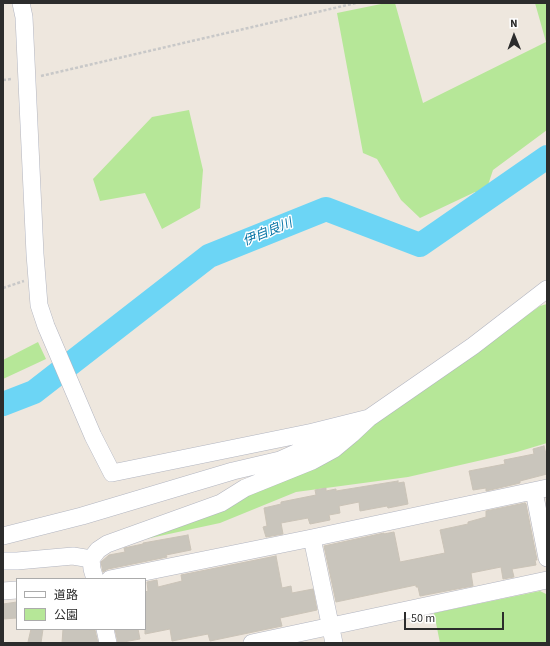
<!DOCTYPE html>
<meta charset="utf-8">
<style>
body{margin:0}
#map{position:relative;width:550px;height:646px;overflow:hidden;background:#eee7de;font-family:"Source Sans 3","Noto Sans JP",sans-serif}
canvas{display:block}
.frame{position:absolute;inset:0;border:4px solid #2c2c2c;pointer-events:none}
.legend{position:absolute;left:16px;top:578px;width:130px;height:52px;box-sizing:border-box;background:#fff;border:1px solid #ababab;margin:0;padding:5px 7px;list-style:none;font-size:12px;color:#2c2c2c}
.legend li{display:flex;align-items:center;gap:8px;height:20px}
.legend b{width:20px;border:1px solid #ababab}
.north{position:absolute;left:494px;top:16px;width:40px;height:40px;-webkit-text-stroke:3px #fff;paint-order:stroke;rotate:359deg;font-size:11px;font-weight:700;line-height:16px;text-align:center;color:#2c2c2c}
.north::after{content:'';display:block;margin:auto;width:14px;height:18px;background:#2c2c2c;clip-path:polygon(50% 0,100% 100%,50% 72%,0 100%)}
.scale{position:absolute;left:404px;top:612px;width:100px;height:18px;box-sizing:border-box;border:2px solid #2c2c2c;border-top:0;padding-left:5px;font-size:12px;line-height:14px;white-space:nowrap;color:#2c2c2c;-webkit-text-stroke:3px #fff;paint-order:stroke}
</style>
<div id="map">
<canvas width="550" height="646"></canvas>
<div class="frame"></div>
<ul class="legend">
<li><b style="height:5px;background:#fff"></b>道路</li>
<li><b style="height:11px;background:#b6e798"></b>公園</li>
</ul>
<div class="north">N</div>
<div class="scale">50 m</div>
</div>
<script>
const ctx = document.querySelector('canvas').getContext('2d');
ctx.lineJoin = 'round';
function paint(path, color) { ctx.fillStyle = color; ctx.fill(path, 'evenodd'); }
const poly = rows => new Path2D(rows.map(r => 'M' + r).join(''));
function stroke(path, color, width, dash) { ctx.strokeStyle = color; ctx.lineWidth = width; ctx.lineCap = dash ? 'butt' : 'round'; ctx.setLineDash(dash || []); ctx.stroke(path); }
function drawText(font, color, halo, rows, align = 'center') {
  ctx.font = font + ' "Source Sans 3","Noto Sans JP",sans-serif'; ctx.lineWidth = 3; ctx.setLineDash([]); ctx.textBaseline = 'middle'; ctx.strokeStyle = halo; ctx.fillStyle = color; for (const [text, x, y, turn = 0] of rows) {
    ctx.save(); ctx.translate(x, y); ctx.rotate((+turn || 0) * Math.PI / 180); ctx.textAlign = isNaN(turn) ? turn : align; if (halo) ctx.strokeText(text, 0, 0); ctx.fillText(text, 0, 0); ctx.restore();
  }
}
const green = poly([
 [386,3,395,3,423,103,546,42,535,3,547,3,547,130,493,170,485,194,475,192,420,218,401,200,377,159,363,153,337,13],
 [189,110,203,170,200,208,162,229,145,193,100,201,93,179,152,117],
 [547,304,547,443,517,452,408,477,296,492,220,523,141,540,337,455,392,410,540,306],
 [38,342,46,359,3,379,3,360],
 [540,591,546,594,547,598,547,643,440,643,434,613]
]);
const river = poly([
 [3,404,34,392,209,256,326,209,420,245,547,157]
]);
const building = poly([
 [544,446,547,458,547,474,520,481,520,483,486,491,486,488,473,490,469,471,505,464,504,460,534,454,533,449,544,446],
 [398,481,398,483,404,482,408,504,388,508,387,506,360,511,359,502,339,506,340,513,329,515,330,520,310,524,308,518,281,523,283,534,266,537,263,527,267,526,264,508,281,504,281,502,316,495,315,490,326,488,326,491,336,489,336,491,398,481],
 [525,503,526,504,537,560,535,560,536,565,512,569,514,577,503,579,501,567,471,573,473,586,462,588,420,596,418,587,416,587,416,585,336,602,324,546,384,533,384,534,394,532,400,562,445,553,440,530,468,524,468,522,486,517,486,511,525,503],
 [188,535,191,550,166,555,167,557,108,569,103,572,101,562,109,555,125,552,124,548,143,544,143,543,188,535],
 [276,556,282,588,291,586,292,593,313,589,317,610,280,618,282,626,210,641,208,634,172,641,170,629,145,634,145,592,148,591,147,582,157,580,158,587,182,581,181,575,276,556],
 [17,602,17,618,3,619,3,604,17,602],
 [31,629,43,629,41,643,29,643,28,642,31,629],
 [63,629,89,629,89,630,95,630,98,643,62,643,63,629],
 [115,629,138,629,140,639,118,643,115,629]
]);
const path = poly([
 [41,76,356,3],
 [3,80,12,79],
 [3,288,24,281]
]);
const minor = poly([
 [21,3,24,17,35,254,39,305,46,326,93,436,112,473,313,432,369,418],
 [534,491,547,558],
 [3,536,82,516,233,471,280,460,318,443,336,438],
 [312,538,334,643],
 [3,561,17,561,73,556,91,559],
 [95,579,92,569,91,559,98,550,107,544,221,503,245,488,312,461,334,449,352,434,369,418,473,346,547,289],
 [110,579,312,538,547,488],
 [3,591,17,590],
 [105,629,108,643],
 [252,643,547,580]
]);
const waterNames = [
 ["伊自良川",268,233,-22]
];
paint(green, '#b6e798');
stroke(river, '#6cd5f5', 24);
paint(building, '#c9c5bc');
stroke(building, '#cac3b7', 1);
stroke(minor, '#b2b5c0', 18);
stroke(path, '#c8c8c8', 2.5, [3, 2]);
stroke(minor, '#fff', 17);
drawText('italic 13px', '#0675a6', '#fff', waterNames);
</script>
